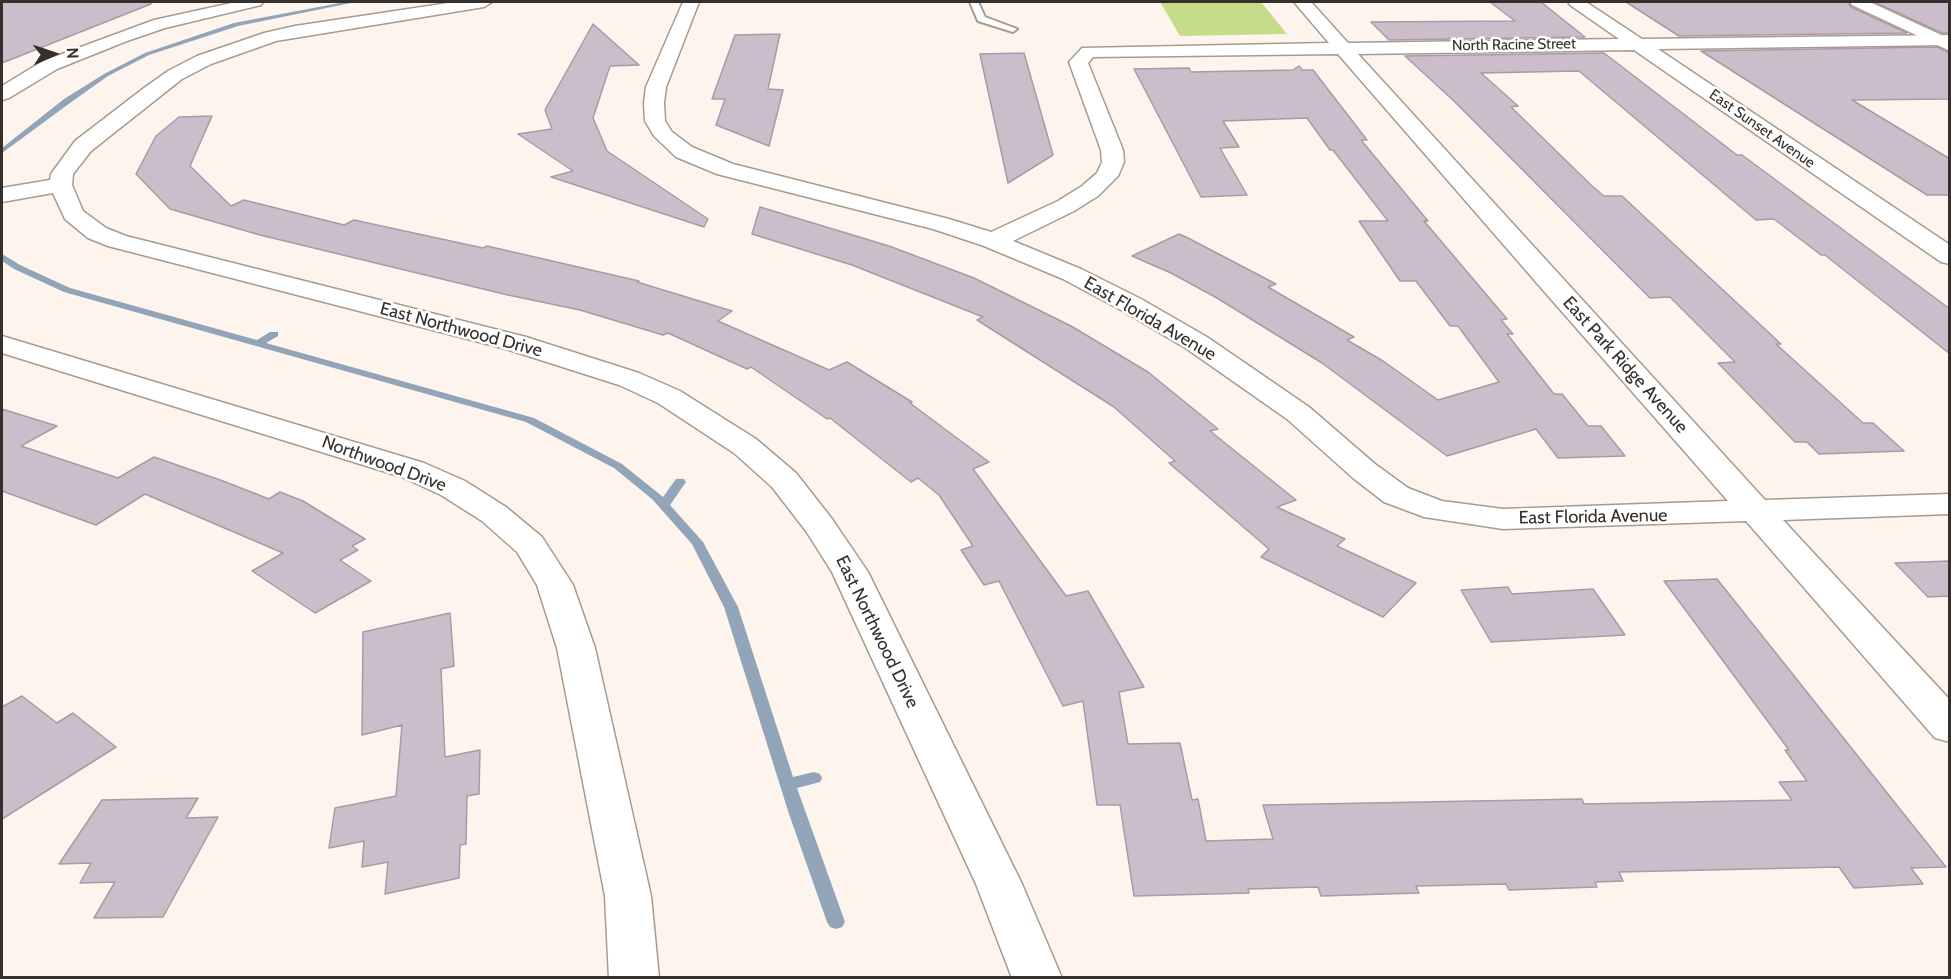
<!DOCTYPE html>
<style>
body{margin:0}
#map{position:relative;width:1951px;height:979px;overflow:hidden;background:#fdf5ed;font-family:Cabin,sans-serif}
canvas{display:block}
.frame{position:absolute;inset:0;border:3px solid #35302b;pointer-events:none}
.north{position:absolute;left:24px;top:24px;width:60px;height:60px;-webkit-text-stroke:4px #fff;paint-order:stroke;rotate:87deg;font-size:16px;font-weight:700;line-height:24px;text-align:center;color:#35302b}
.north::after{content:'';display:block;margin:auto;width:21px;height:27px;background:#35302b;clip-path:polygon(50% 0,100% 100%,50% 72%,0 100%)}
</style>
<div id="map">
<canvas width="1951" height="979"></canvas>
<div class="frame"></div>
<div class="north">N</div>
</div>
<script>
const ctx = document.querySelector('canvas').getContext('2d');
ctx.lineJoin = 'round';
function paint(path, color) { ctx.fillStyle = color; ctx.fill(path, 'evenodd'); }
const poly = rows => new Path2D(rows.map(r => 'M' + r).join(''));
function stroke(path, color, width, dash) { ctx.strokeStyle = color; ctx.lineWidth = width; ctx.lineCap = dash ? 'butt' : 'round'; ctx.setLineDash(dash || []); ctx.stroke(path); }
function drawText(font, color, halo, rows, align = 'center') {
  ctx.font = font + ' Cabin,sans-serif'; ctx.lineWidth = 5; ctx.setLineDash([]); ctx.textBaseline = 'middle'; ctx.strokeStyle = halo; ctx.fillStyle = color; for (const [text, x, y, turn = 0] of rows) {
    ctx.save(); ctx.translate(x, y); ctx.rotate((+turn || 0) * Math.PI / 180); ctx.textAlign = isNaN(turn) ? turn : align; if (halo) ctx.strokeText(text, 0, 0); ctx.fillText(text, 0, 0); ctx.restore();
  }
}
const green = poly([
 [1160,2,1261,2,1287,34,1180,36]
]);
const stream = poly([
 [345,2,356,2,238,26,149,55,108,76,70,103,2,153,2,148,64,99,104,74,145,53,234,23,345,2],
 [2,254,20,265,70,288,257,340,270,332,278,332,278,336,266,343,534,418,622,464,663,497,676,479,684,479,686,482,670,505,703,542,738,607,793,777,814,772,820,774,822,778,820,782,797,788,845,922,842,927,836,929,830,927,827,922,789,814,724,607,692,544,652,499,614,468,526,422,64,292,14,269,2,261,2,254]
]);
const building = poly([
 [2,2,151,2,151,4,2,63,2,2],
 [1490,2,1541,2,1585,37,1389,40,1371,22,1515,21,1490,2],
 [1626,2,1848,2,1851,7,1907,33,1679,36,1626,2],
 [1874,2,1950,2,1950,33,1942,33,1874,2],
 [593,24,639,65,610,66,593,118,607,151,708,219,704,227,551,177,573,171,518,134,552,129,545,110,593,24],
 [780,34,768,89,783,90,769,146,716,125,725,99,712,99,735,35,780,34],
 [1937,47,1950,53,1950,99,1852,100,1950,159,1950,195,1927,195,1701,51,1937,47],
 [1024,53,1053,155,1008,183,980,54,1024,53],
 [1604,53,1737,155,1742,155,1950,309,1950,354,1825,255,1821,255,1774,219,1756,220,1579,71,1481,73,1518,106,1511,107,1592,186,1604,196,1622,196,1781,344,1776,344,1863,423,1873,423,1904,451,1819,454,1807,442,1795,442,1718,363,1735,362,1670,297,1650,298,1455,102,1405,56,1604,53],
 [1299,66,1302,70,1313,70,1367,140,1361,140,1428,221,1424,221,1507,319,1501,320,1513,334,1507,334,1554,394,1562,394,1588,426,1601,426,1625,456,1558,458,1536,429,1447,456,1322,363,1217,298,1171,273,1132,256,1179,234,1188,238,1276,284,1268,287,1354,337,1347,340,1383,361,1438,400,1499,382,1458,326,1450,326,1416,281,1400,281,1359,221,1388,221,1333,150,1330,150,1307,118,1223,121,1239,147,1220,148,1247,195,1201,197,1134,69,1189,68,1191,72,1293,70,1299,66],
 [212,116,190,166,231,206,244,200,344,225,354,220,483,248,487,246,639,281,637,282,732,311,718,321,829,370,847,362,912,402,910,403,989,462,973,469,1066,596,1088,591,1144,687,1119,692,1128,744,1180,743,1192,800,1198,799,1206,841,1273,839,1263,805,1582,799,1584,804,1792,800,1779,782,1807,781,1785,750,1789,750,1664,581,1717,579,1946,867,1911,868,1923,884,1854,888,1839,867,1619,872,1623,881,1595,882,1597,887,1509,890,1506,884,1416,886,1419,893,1321,896,1318,887,1248,889,1249,893,1134,896,1120,805,1097,805,1083,701,1063,706,999,581,984,585,961,550,973,546,939,495,918,478,911,482,830,418,827,419,751,367,747,369,668,333,663,335,580,310,508,295,260,235,170,209,136,174,156,136,179,117,212,116],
 [760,207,889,246,974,278,1071,326,1148,372,1218,429,1210,431,1296,500,1277,507,1345,539,1337,546,1416,583,1383,617,1261,557,1269,549,1169,463,1175,461,1114,407,977,320,983,317,852,265,752,234,760,207],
 [2,409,57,426,21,446,118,478,154,457,223,481,269,499,280,492,303,501,365,539,352,546,358,550,340,560,371,581,315,613,252,571,283,553,145,494,96,525,2,491,2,409],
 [1950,561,1950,596,1928,597,1895,563,1950,561],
 [1508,587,1512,594,1593,589,1625,635,1491,642,1461,590,1508,587],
 [450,613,454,666,441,669,445,757,480,750,479,794,467,796,466,844,460,845,459,878,385,894,388,862,362,867,364,841,329,848,335,808,396,796,402,725,362,735,363,632,450,613],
 [22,696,57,723,73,713,116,747,2,819,2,707,22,696],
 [198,798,186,818,218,817,163,917,94,918,115,882,80,883,91,863,59,864,102,800,198,798]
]);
const lane = poly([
 [970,2,978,2,985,17,1017,29,1013,32,978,21,970,2]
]);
const street = poly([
 [236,2,263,2,261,5,165,28,127,41,57,69,9,98,2,100,2,86,43,61,154,20,236,2],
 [455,2,492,2,484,7,276,41,211,64,182,79,91,151,73,174,72,185,83,211,106,228,126,236,526,337,639,373,680,391,756,439,796,473,832,519,868,572,1022,884,1062,978,1012,978,976,884,832,572,806,531,772,487,734,453,658,403,619,385,506,349,108,246,88,238,65,219,53,193,2,202,2,188,50,180,51,174,75,141,144,88,168,71,197,56,264,33,295,26,455,2],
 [683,2,699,2,666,87,664,103,665,121,672,132,692,147,733,164,949,219,991,232,1058,201,1082,186,1097,173,1102,162,1101,150,1069,62,1082,48,1329,43,1294,2,1311,2,1348,43,1619,39,1570,5,1568,2,1586,2,1642,39,1950,35,1950,45,1658,49,1950,245,1950,264,1941,262,1634,50,1358,54,1765,500,1950,494,1950,514,1783,520,1950,700,1950,742,1935,738,1746,521,1503,529,1424,517,1384,502,1353,478,1287,419,1187,349,1123,311,1063,279,984,246,933,229,717,174,676,157,654,136,645,121,644,103,646,87,683,2],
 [1338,54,1549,297,1728,501,1503,509,1442,501,1408,488,1375,464,1309,407,1207,337,1141,299,1081,269,1013,241,1074,211,1098,196,1118,176,1124,162,1123,150,1088,63,1093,57,1338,54],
 [2,336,424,463,465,481,506,507,542,537,573,585,595,648,651,896,659,978,609,978,605,896,557,648,537,585,517,552,482,521,441,495,402,477,2,353,2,336]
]);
const secondary = poly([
 [1850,2,1870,2,1950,39,1950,51,1852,5,1850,2]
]);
const farStreetnames = [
 ["North Racine Street",1514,45,-1],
 ["East Sunset Avenue",1762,129,35]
];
const streetNames = [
 ["East Florida Avenue",1150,319,30],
 ["East Northwood Drive",461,330,15],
 ["East Park Ridge Avenue",1625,365,48],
 ["Northwood Drive",384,464,20],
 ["East Florida Avenue",1593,517,-1],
 ["East Northwood Drive",877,632,64]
];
paint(green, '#c5dd88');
paint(stream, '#92a4b7');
paint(building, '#ccbdca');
stroke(building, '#a89aa6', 1.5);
stroke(lane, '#a79b8f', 4);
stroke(street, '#a79b8f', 3);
stroke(secondary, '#a79b8f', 3);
paint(lane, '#fff');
paint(street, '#fff');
paint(secondary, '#fff');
drawText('15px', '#35302b', '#fff', farStreetnames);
drawText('18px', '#35302b', '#fff', streetNames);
</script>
